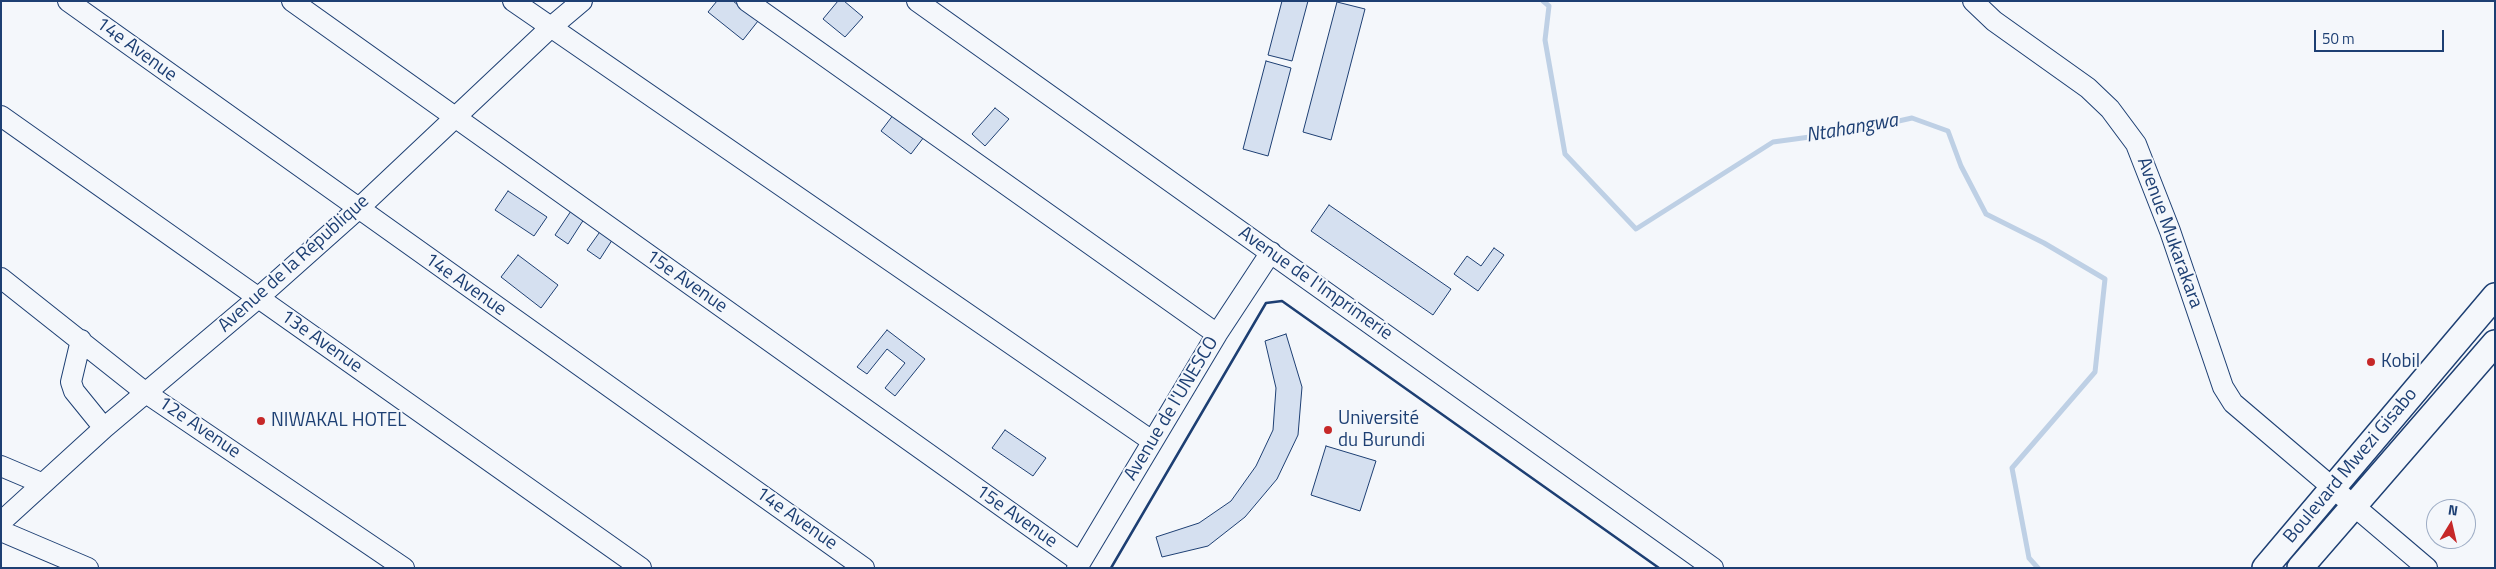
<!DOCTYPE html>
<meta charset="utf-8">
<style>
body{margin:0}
#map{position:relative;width:2496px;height:569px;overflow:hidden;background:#f4f7fb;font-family:"Titillium Web",sans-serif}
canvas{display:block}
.frame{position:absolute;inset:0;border:2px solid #1d3f73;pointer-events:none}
.north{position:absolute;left:2426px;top:499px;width:50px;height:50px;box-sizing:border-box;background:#f4f7fb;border:1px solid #9eadc5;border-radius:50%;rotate:9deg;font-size:14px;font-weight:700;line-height:20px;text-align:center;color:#1d3f73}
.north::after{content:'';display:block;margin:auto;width:18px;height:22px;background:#c62828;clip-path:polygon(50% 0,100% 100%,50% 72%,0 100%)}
.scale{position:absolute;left:2314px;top:30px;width:130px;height:22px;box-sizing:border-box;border:2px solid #1d3f73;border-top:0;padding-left:6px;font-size:15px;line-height:18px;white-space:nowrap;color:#1d3f73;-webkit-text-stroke:4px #f4f7fb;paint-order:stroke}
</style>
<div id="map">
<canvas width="2496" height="569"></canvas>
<div class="frame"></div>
<div class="north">N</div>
<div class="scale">50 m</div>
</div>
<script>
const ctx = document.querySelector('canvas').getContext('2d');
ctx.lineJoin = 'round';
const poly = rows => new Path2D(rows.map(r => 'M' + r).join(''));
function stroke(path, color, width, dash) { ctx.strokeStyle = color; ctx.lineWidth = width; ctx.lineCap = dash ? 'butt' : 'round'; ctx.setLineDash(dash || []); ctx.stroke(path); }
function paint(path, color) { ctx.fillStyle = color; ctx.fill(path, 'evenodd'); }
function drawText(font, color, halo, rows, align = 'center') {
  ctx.font = font + ' "Titillium Web",sans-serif'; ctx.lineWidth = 4; ctx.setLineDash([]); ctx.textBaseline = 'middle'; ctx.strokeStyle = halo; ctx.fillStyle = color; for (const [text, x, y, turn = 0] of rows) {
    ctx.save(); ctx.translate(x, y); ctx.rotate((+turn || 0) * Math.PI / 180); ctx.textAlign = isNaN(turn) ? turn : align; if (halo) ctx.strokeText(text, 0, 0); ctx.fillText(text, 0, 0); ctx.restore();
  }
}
const stream = poly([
 [1543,1,1549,6,1545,40,1565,154,1636,229,1773,142,1854,131,1912,118,1948,131,1961,166,1986,214,2044,243,2105,279,2095,372,2012,468,2029,558,2038,568]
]);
const building = poly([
 [717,1,733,1,758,21,743,40,708,12,717,1],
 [838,1,844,1,863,17,845,37,823,19,838,1],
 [1282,1,1308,1,1292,61,1268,55,1282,1],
 [1337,2,1365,9,1331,140,1303,132,1337,2],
 [1266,61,1291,68,1268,156,1243,149,1266,61],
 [995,108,1009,119,985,146,972,134,995,108],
 [897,110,927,133,911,154,881,131,897,110],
 [508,191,547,217,534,236,495,210,508,191],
 [1329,205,1451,289,1433,315,1311,231,1329,205],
 [573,208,586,216,568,244,555,235,573,208],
 [604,226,616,234,600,259,587,250,604,226],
 [1494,248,1504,255,1478,291,1454,274,1467,256,1481,266,1494,248],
 [518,255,558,285,541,308,501,277,518,255],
 [887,330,925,359,895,396,885,388,905,363,887,349,867,374,857,367,887,330],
 [1286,334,1302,387,1298,435,1277,479,1245,517,1208,546,1162,557,1156,537,1199,523,1231,501,1256,466,1273,430,1276,388,1265,341,1286,334],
 [1005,430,1046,458,1033,476,992,448,1005,430],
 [1326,446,1376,461,1360,511,1311,495,1326,446]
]);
const minor = poly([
 [68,1,864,568],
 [292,1,1080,562],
 [513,1,1152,441],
 [747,1,1217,334],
 [917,1,1713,568],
 [1973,1,1994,21,2088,88,2110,109,2136,144,2170,231,2223,387,2233,403,2427,568],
 [1,116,641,568],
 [1,278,146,393,404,568],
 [81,340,71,382,74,391,104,428],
 [1,466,41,483],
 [1,522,104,428,258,298,358,209,550,28,582,1],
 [1,531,88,568],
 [1077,568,1217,334,1271,252]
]);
const major = poly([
 [2265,568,2495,296],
 [2300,568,2495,343]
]);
const wall = poly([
 [1111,568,1266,303,1282,301,1659,568]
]);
const markers = [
 [2371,362,5,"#c62828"],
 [261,421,5,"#c62828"],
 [1328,430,5,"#c62828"]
];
const streetNames = [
 ["14e Avenue",136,50,36],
 ["Avenue Mukarakara",2169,233,70],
 ["Avenue de la République",294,264,-42],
 ["15e Avenue",686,282,35],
 ["Avenue de l'Imprimerie",1315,284,35],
 ["14e Avenue",465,285,35],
 ["13e Avenue",321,342,35],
 ["Avenue de l'UNESCO",1172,409,-59],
 ["12e Avenue",199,428,34],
 ["Boulevard Mwezi Gisabo",2351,466,-50],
 ["15e Avenue",1016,517,35],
 ["14e Avenue",796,519,35]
];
const poiNames = [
 ["Kobil",2381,362],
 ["Université",1338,419],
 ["du Burundi",1338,441],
 ["NIWAKAL HOTEL",271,421]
];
const waterNames = [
 ["Ntahangwa",1852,129,-10]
];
stroke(stream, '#bed0e5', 5);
paint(building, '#d5e0f0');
stroke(building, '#1d3f73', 1);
stroke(minor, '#1d3f73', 22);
stroke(major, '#1d3f73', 28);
stroke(minor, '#f4f7fb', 20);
stroke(major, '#f4f7fb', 25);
stroke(wall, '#1d3f73', 2.5);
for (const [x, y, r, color] of markers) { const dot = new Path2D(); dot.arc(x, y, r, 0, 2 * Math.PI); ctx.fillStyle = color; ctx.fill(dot); stroke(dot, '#f4f7fb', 2); }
drawText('19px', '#1d3f73', '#f4f7fb', streetNames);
drawText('19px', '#1d3f73', '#f4f7fb', poiNames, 'left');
drawText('italic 20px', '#1d3f73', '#f4f7fb', waterNames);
</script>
